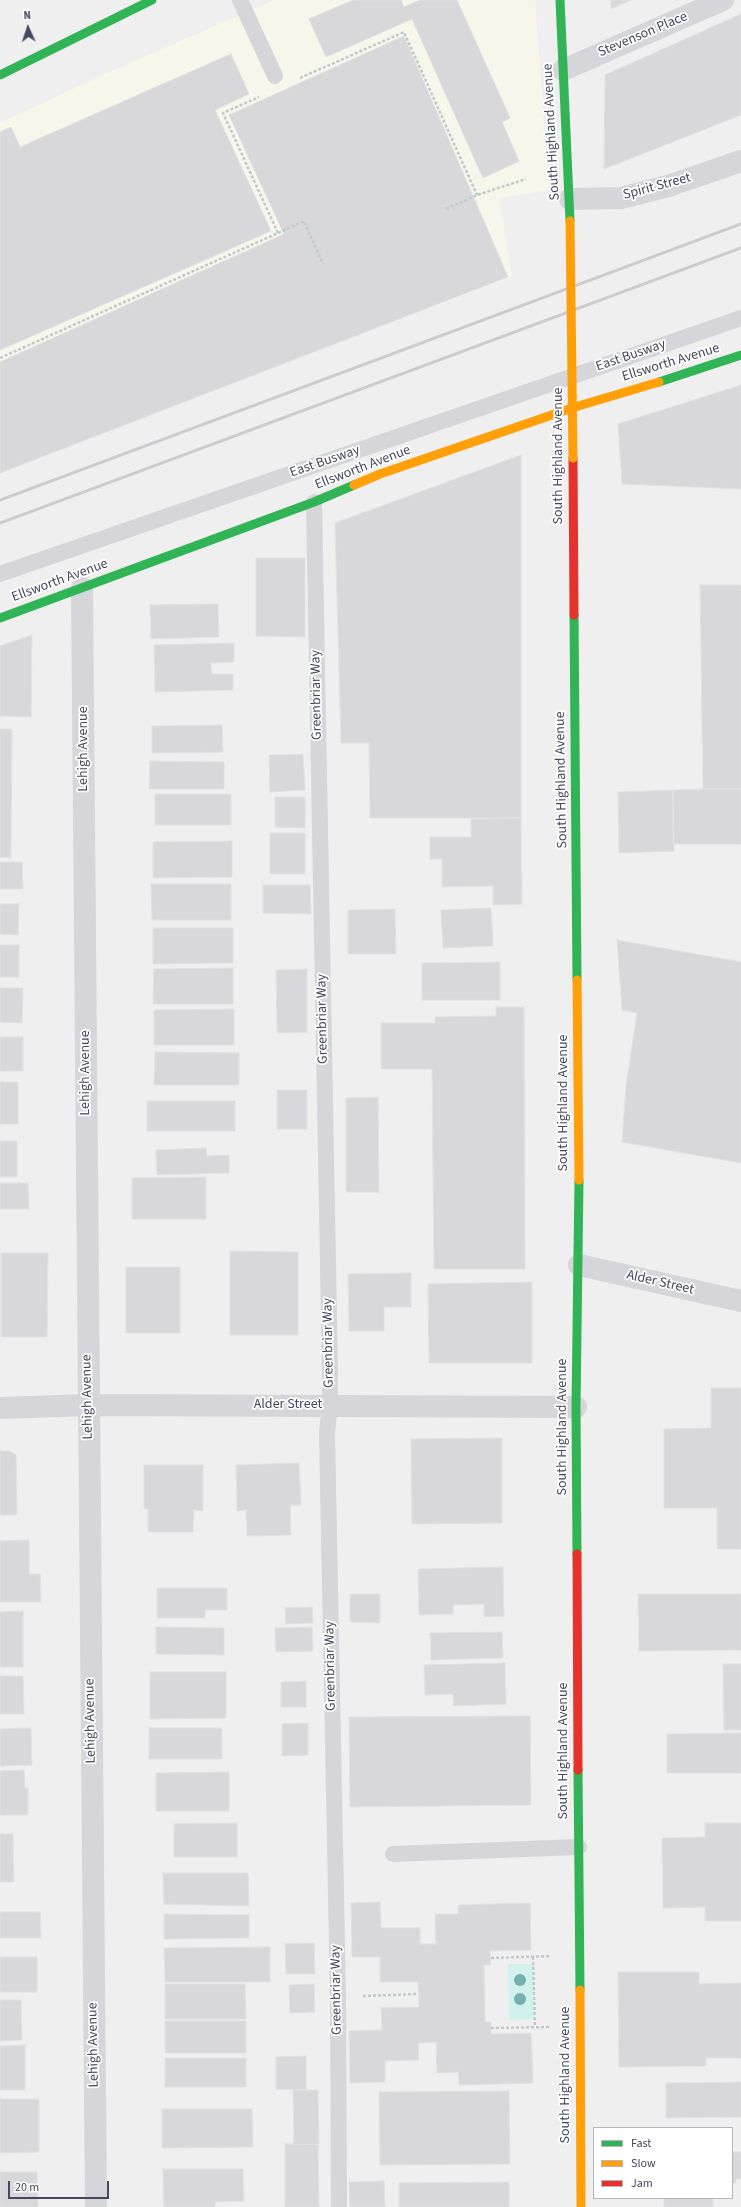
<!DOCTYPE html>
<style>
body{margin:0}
#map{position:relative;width:741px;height:2207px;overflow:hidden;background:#f0efef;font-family:"Source Sans 3",sans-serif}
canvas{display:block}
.legend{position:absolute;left:593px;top:2127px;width:140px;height:72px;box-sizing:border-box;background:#fff;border:1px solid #b4b5be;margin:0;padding:5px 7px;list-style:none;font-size:12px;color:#44475d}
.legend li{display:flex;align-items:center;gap:8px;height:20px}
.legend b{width:20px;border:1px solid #b4b5be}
.north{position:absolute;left:8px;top:8px;width:40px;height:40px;-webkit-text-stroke:3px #fff;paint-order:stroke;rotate:357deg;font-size:11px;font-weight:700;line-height:16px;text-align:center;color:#44475d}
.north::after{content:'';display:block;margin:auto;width:14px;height:18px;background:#44475d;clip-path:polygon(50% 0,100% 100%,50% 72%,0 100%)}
.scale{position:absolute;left:8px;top:2181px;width:101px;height:18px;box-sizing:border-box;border:2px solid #44475d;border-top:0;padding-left:5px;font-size:12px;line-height:14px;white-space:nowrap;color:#44475d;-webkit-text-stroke:3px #fff;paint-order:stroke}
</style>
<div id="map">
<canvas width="741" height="2207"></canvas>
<ul class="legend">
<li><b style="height:5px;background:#30b455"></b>Fast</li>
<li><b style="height:5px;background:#ff9f0a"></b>Slow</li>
<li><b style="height:5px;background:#e5322d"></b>Jam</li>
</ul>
<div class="north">N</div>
<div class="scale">20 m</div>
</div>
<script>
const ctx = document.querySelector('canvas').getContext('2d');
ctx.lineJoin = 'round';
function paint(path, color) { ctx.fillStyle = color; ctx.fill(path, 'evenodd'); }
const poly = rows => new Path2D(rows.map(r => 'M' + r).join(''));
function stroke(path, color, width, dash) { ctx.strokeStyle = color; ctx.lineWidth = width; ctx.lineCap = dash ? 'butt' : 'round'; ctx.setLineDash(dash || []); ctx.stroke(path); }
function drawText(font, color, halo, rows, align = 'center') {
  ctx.font = font + ' "Source Sans 3",sans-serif'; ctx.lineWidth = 3.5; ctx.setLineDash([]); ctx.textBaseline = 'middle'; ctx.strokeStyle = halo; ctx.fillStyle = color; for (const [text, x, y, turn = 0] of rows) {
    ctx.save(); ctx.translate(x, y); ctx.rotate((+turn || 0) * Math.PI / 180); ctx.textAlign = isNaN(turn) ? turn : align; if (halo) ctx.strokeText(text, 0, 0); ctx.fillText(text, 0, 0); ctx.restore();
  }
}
const commercial = poly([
 [274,0,535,0,549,190,499,198,512,277,0,470,0,123,103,75]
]);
const green = poly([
 [508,1964,533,1964,534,2019,509,2020]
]);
const building = poly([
 [353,0,401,0,404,7,420,0,457,0,510,118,502,122,519,161,483,178,412,19,326,57,309,19,353,0],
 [611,0,631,0,611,9,611,0],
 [741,14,741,115,604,169,605,75,741,14],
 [404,36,508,277,0,473,0,362,284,234,229,115,404,36],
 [231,54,249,94,215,110,271,231,0,350,0,132,11,127,20,147,231,54],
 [741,385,741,489,622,484,618,424,741,385],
 [521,455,521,818,370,818,369,743,341,743,335,523,521,455],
 [256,558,305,558,305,637,256,636,256,558],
 [700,585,741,585,741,789,703,789,700,585],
 [218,604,219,637,151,639,150,605,218,604],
 [32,635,31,717,0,716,0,646,32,635],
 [234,643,234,662,211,663,212,674,233,674,233,690,155,692,154,645,234,643],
 [222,725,223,752,152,753,152,726,222,725],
 [0,729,12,729,11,858,0,857,0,729],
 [303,754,305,790,270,792,269,755,303,754],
 [150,761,224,762,224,789,149,789,150,761],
 [703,789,741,789,741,844,673,844,673,790,703,789],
 [673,790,674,851,619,853,618,792,673,790],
 [155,794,231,794,231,825,155,825,155,794],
 [275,797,305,797,305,828,275,827,275,797],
 [521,818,522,904,493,905,493,886,442,887,442,859,430,859,430,837,471,837,471,819,521,818],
 [270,833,305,833,305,874,270,874,270,833],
 [232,841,232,877,153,878,153,842,232,841],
 [0,862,22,862,23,889,0,889,0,862],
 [151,884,231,884,231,920,152,920,151,884],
 [263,885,310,885,311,914,263,913,263,885],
 [0,904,19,904,18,935,0,934,0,904],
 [491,908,493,946,443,948,441,910,491,908],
 [395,909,396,954,348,954,348,910,395,909],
 [153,928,233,928,233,963,153,964,153,928],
 [617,940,741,962,741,1163,622,1142,626,1086,637,1013,622,1010,617,940],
 [0,945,19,945,19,977,0,977,0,945],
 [500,962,500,1000,422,1000,422,963,500,962],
 [233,968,233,1004,153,1004,154,969,233,968],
 [307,969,307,1032,277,1033,276,970,307,969],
 [0,988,23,988,22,1023,0,1022,0,988],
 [496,1007,524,1007,525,1269,434,1269,432,1069,381,1069,381,1023,435,1023,435,1017,496,1016,496,1007],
 [234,1009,234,1045,154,1045,154,1010,234,1009],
 [0,1037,23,1037,23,1071,0,1071,0,1037],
 [155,1052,239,1053,239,1085,154,1085,155,1052],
 [0,1082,18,1082,18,1124,0,1124,0,1082],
 [277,1090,307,1090,307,1129,277,1129,277,1090],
 [378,1097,379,1192,346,1192,346,1098,378,1097],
 [147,1101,235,1101,235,1131,147,1131,147,1101],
 [0,1141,17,1141,17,1177,0,1177,0,1141],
 [206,1148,207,1156,229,1155,229,1173,157,1175,156,1150,206,1148],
 [206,1177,206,1219,132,1219,132,1178,206,1177],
 [0,1183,28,1183,29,1209,0,1209,0,1183],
 [230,1251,298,1252,298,1335,230,1335,230,1251],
 [1,1253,48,1253,47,1337,1,1337,1,1253],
 [126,1267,180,1267,180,1333,126,1333,126,1267],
 [411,1273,411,1307,384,1307,384,1331,349,1331,348,1274,411,1273],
 [532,1282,532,1363,429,1363,428,1284,532,1282],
 [711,1388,741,1388,741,1549,717,1549,717,1508,664,1508,664,1429,711,1428,711,1388],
 [502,1438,502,1523,412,1524,411,1439,502,1438],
 [0,1451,9,1451,16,1455,17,1515,0,1515,0,1451],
 [299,1463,301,1505,290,1505,291,1535,247,1536,246,1510,237,1511,236,1465,299,1463],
 [144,1465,203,1465,203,1511,194,1510,193,1532,148,1532,148,1509,144,1509,144,1465],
 [29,1540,29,1574,40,1574,41,1602,0,1602,0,1541,29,1540],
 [503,1567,504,1616,484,1617,484,1604,453,1605,453,1614,419,1615,418,1569,503,1567],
 [157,1588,227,1588,227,1610,205,1610,205,1618,157,1618,157,1588],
 [350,1594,380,1594,380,1623,350,1622,350,1594],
 [638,1594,741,1594,741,1650,639,1651,638,1594],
 [312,1607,313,1623,286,1624,285,1608,312,1607],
 [23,1611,23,1667,0,1667,0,1612,23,1611],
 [156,1627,224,1628,224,1655,156,1654,156,1627],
 [312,1627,313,1651,276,1652,275,1628,312,1627],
 [502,1632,503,1658,431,1660,430,1633,502,1632],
 [505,1663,506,1704,454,1706,453,1694,425,1695,424,1665,505,1663],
 [723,1664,741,1664,741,1730,724,1730,723,1664],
 [150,1672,226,1672,226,1718,150,1719,150,1672],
 [0,1676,23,1676,24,1714,0,1714,0,1676],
 [306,1681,306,1707,281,1707,281,1682,306,1681],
 [530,1716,531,1805,350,1807,349,1717,530,1716],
 [308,1723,308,1755,282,1756,282,1724,308,1723],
 [31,1728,32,1765,0,1766,0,1729,31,1728],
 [149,1728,222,1728,222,1759,149,1759,149,1728],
 [741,1733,741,1773,667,1773,667,1734,741,1733],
 [24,1770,25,1788,28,1788,28,1815,0,1815,0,1771,24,1770],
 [229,1772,229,1811,156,1811,156,1773,229,1772],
 [237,1823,237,1857,174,1857,174,1824,237,1823],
 [705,1823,741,1823,741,1921,705,1921,705,1907,663,1908,662,1838,705,1837,705,1823],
 [0,1834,13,1834,14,1882,0,1882,0,1834],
 [163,1873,248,1873,249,1906,164,1904,163,1873],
 [380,1902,381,1928,420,1928,420,1944,436,1944,435,1914,458,1914,458,1905,530,1903,531,1950,490,1951,491,1965,484,1965,485,2022,491,2022,491,2034,531,2033,533,2083,459,2085,458,2072,437,2073,436,2042,418,2043,419,2060,385,2061,385,2082,350,2083,349,2031,382,2030,381,2008,419,2007,418,1982,380,1982,380,1957,352,1957,351,1903,380,1902],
 [0,1912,40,1912,41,1938,0,1938,0,1912],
 [164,1914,249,1915,249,1938,164,1939,164,1914],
 [314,1943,315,1974,286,1974,285,1944,314,1943],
 [270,1947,270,1982,165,1982,164,1948,270,1947],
 [0,1957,37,1957,37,1992,0,1992,0,1957],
 [618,1972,699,1972,699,1984,741,1983,741,2058,706,2058,706,2066,619,2067,618,1972],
 [165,1984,245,1984,246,2019,165,2019,165,1984],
 [314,1984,315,2012,290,2013,289,1985,314,1984],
 [0,2000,21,2000,22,2040,0,2041,0,2000],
 [165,2021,246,2021,246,2053,165,2053,165,2021],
 [25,2045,25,2090,0,2090,0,2046,25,2045],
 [306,2056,306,2090,276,2089,276,2057,306,2056],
 [165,2058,246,2058,246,2087,165,2087,165,2058],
 [741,2082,741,2117,666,2118,666,2083,741,2082],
 [293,2090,318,2090,319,2144,294,2145,293,2090],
 [509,2091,510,2164,380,2165,379,2092,509,2091],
 [0,2099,39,2099,39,2152,0,2153,0,2099],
 [162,2109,252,2109,253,2147,162,2148,162,2109],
 [285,2144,318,2145,319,2207,285,2207,285,2144],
 [732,2152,741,2152,741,2179,736,2179,736,2183,732,2183,732,2152],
 [163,2169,243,2169,244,2201,215,2202,215,2207,164,2207,163,2169],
 [0,2172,37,2172,38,2207,0,2207,0,2172],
 [384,2181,385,2207,350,2207,349,2182,384,2181],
 [509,2182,509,2207,399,2207,399,2183,509,2182],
 [664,2198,713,2198,713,2207,664,2207,664,2198]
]);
const path = poly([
 [300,78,404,32,477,195],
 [446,209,477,195,526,179],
 [278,233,304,221,323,264],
 [0,358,278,233,223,113,259,97],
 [533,1957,535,2027],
 [491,1958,551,1956],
 [363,1996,418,1994],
 [491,2028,551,2027]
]);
const lane = poly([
 [240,0,275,76],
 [314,502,330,1373,330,1405,327,1433,338,1997,339,2207],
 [0,574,741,318],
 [393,1854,579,1847]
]);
const street = poly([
 [563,70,723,0],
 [570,199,621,198,668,186,741,161],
 [82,588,96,2207],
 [579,1265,741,1301],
 [0,1408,88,1405,576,1407]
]);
const fast = poly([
 [560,0,570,221],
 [0,75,152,0],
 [659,382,741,355],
 [574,615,577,980],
 [0,618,314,502,354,485],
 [577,1554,576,1407,579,1180],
 [578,1770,580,1990]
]);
const slow = poly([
 [354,485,380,474,575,407,659,382],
 [577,980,579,1180],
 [580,1990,581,2207]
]);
const jam = poly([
 [573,458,574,615],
 [577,1554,578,1770]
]);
const rail = poly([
 [0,500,741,224],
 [0,523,741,248]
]);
const slowBridge = poly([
 [570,221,573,458]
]);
const trees = [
 [520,1980],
 [520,1999]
];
const streetNames = [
 ["Stevenson Place",643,35,-23],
 ["South Highland Avenue",552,132,-93],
 ["Spirit Street",657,187,-15],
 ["East Busway",631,356,-19],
 ["Ellsworth Avenue",671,363,-17],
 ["South Highland Avenue",559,456,-90],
 ["East Busway",325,462,-19],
 ["Ellsworth Avenue",363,468,-21],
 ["Ellsworth Avenue",60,581,-20],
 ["Greenbriar Way",317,695,-91],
 ["Lehigh Avenue",84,749,-90],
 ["South Highland Avenue",562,780,-91],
 ["Greenbriar Way",323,1019,-91],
 ["Lehigh Avenue",86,1073,-90],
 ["South Highland Avenue",564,1103,-90],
 ["Alder Street",660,1283,13],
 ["Greenbriar Way",329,1343,-91],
 ["Lehigh Avenue",88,1397,-91],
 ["Alder Street",288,1405],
 ["South Highland Avenue",563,1427,-90],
 ["Greenbriar Way",331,1666,-91],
 ["Lehigh Avenue",91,1721,-91],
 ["South Highland Avenue",564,1751,-90],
 ["Greenbriar Way",337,1990,-91],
 ["Lehigh Avenue",94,2045,-91],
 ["South Highland Avenue",566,2075,-90]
];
paint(commercial, '#f6f7ea');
paint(green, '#d1f1ec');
paint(building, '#d8d8db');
stroke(building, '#e1e0e2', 1);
stroke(path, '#becacc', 2.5, [3, 2]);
stroke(lane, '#d5d5da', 16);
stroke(street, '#d5d5da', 22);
stroke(fast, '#30b455', 9);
stroke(slow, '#ff9f0a', 9);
stroke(jam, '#e5322d', 9);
stroke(rail, '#cbcbd0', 3);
stroke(slowBridge, '#ff9f0a', 9);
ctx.fillStyle = '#74b1ae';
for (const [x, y] of trees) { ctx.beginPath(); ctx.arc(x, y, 6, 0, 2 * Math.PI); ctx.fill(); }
drawText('14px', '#44475d', '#fff', streetNames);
</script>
